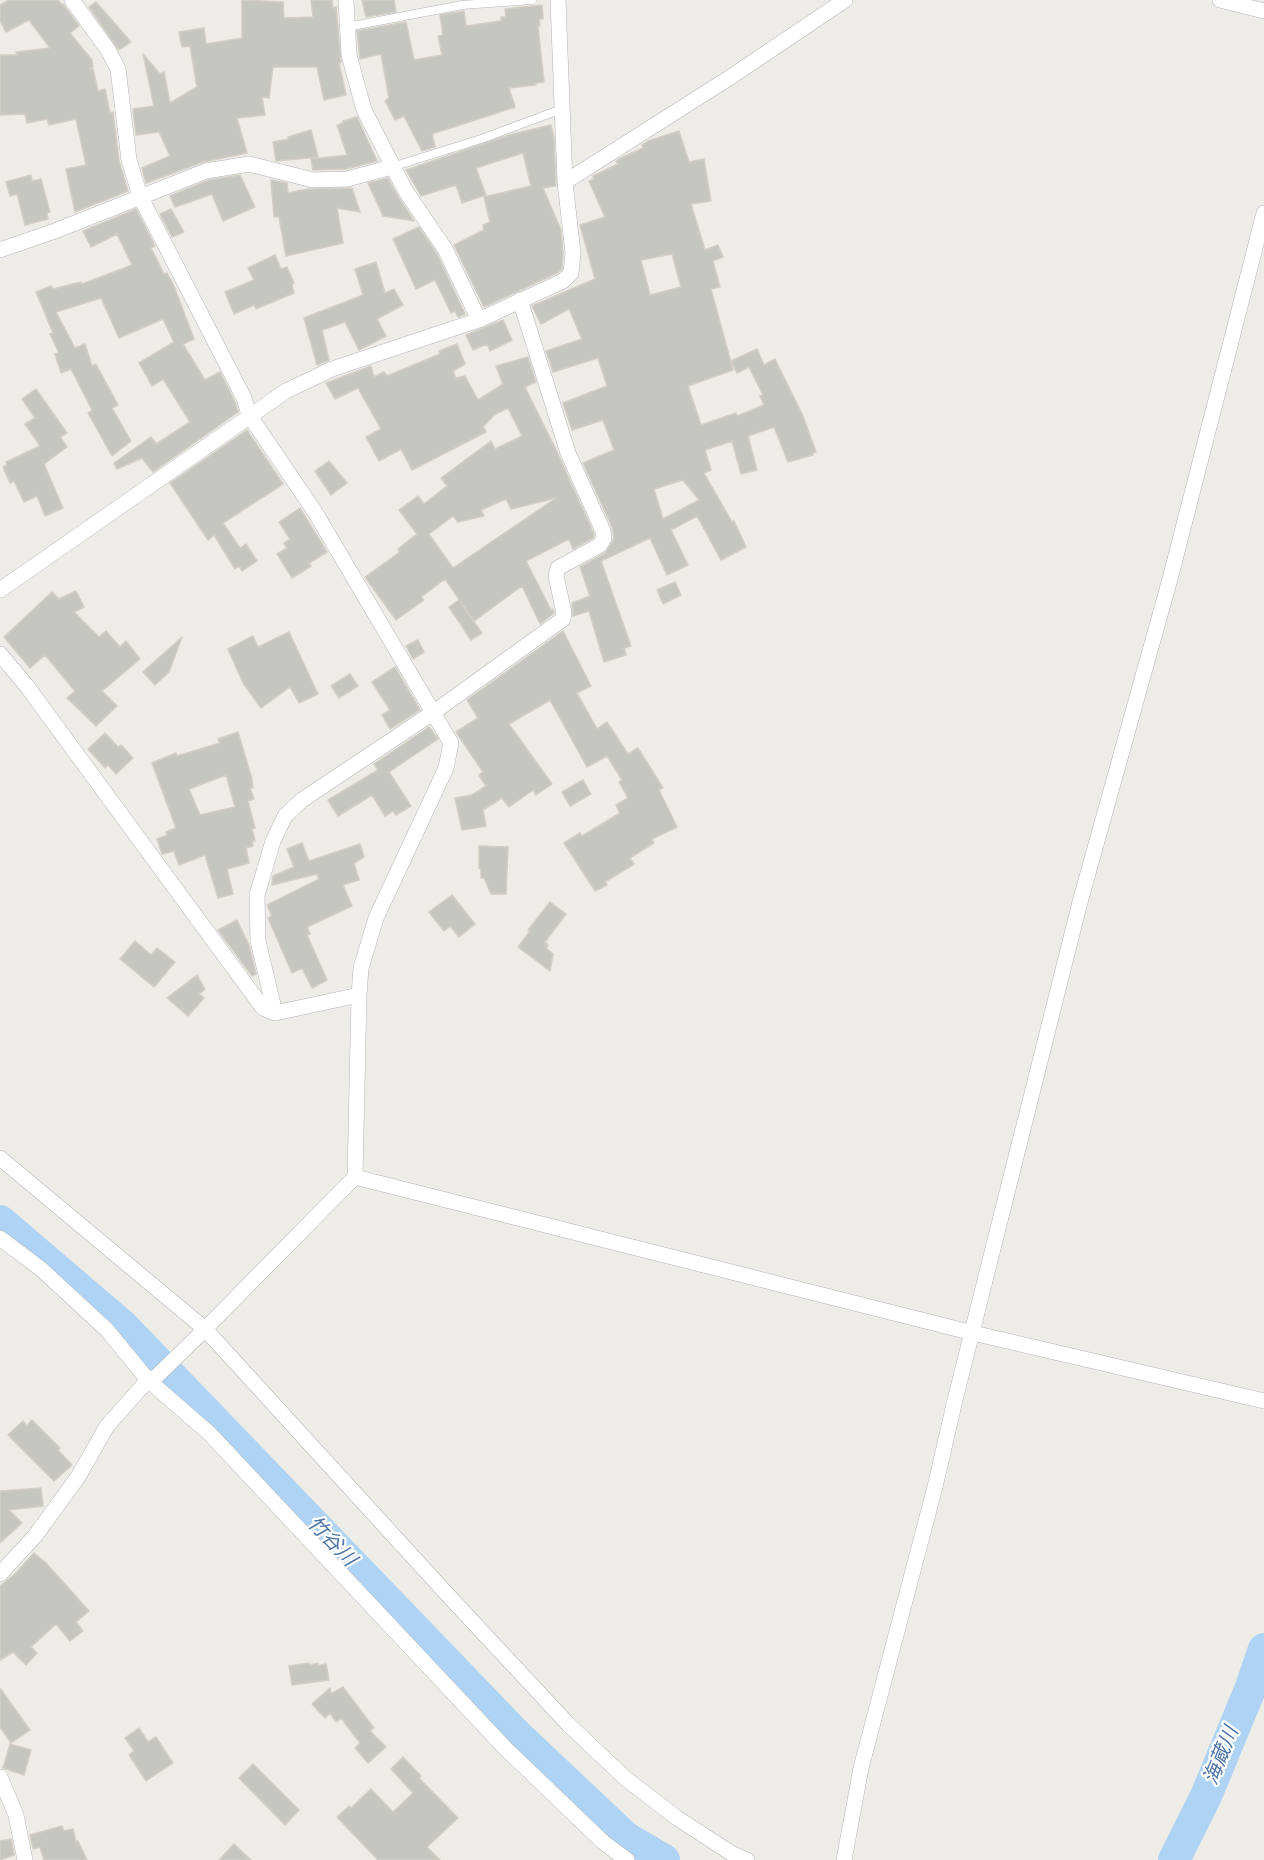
<!DOCTYPE html>
<meta charset="utf-8">
<style>
body{margin:0}
canvas{display:block;background:#eeece6}
</style>
<canvas width="1264" height="1860"></canvas>
<script>
const ctx = document.querySelector('canvas').getContext('2d');
ctx.lineJoin = 'round';
const poly = rows => new Path2D(rows.map(r => 'M' + r).join(''));
function stroke(path, color, width, dash) { ctx.strokeStyle = color; ctx.lineWidth = width; ctx.lineCap = dash ? 'butt' : 'round'; ctx.setLineDash(dash || []); ctx.stroke(path); }
function paint(path, color) { ctx.fillStyle = color; ctx.fill(path, 'evenodd'); }
function drawText(font, color, halo, rows, align = 'center') {
  ctx.font = font + ' "Sofia Sans Condensed","Noto Sans JP",sans-serif'; ctx.lineWidth = 4.5; ctx.setLineDash([]); ctx.textBaseline = 'middle'; ctx.strokeStyle = halo; ctx.fillStyle = color; for (const [text, x, y, turn = 0] of rows) {
    ctx.save(); ctx.translate(x, y); ctx.rotate((+turn || 0) * Math.PI / 180); ctx.textAlign = isNaN(turn) ? turn : align; if (halo) ctx.strokeText(text, 0, 0); ctx.fillText(text, 0, 0); ctx.restore();
  }
}
const river = poly([
 [0,1221,124,1327,518,1736,625,1837,664,1860],
 [1174,1860,1206,1796,1251,1687,1264,1649]
]);
const building = poly([
 [9,0,58,0,62,5,63,4,79,26,70,33,92,60,93,67,90,69,93,69,98,91,105,89,110,113,113,112,119,161,128,191,75,212,66,169,86,165,76,119,49,125,47,119,27,123,25,114,0,115,0,55,18,55,16,52,50,48,29,20,6,32,0,21,0,5,9,0],
 [242,0,283,2,284,18,313,17,311,0,332,0,333,8,336,7,341,62,339,63,346,95,324,100,317,67,273,67,269,98,262,97,265,115,237,118,247,153,203,162,146,183,142,168,170,156,159,132,136,135,133,109,154,106,143,54,160,74,164,72,170,103,197,87,190,46,182,47,179,32,204,28,206,44,242,38,242,0],
 [362,0,394,0,396,12,366,17,362,0],
 [96,2,131,42,119,50,89,7,96,2],
 [542,5,543,19,539,19,540,26,538,26,544,82,535,83,536,85,509,88,515,107,432,134,435,147,422,151,404,116,395,120,385,101,389,98,381,54,360,59,357,31,406,22,414,60,442,55,438,36,443,35,440,15,464,11,466,26,501,21,501,17,506,17,505,9,542,5],
 [357,117,377,161,346,169,313,170,311,159,347,155,337,125,343,123,343,121,357,117],
 [551,125,554,138,556,186,543,188,561,230,563,253,562,269,557,273,484,307,454,245,484,230,483,225,490,222,484,197,531,186,523,153,476,168,486,195,462,203,456,185,421,196,406,170,509,135,551,125],
 [311,130,318,157,276,161,273,142,289,139,288,137,311,130],
 [679,131,689,162,704,159,711,201,691,204,705,250,718,245,723,257,713,261,720,287,711,289,733,370,688,386,701,425,736,413,737,416,764,405,760,396,763,395,749,367,737,373,731,361,757,349,764,365,775,359,803,416,816,452,813,453,813,455,788,462,774,427,748,436,757,470,741,474,732,441,705,450,711,470,704,473,732,522,734,521,746,547,721,560,697,516,671,530,688,565,667,575,650,538,601,561,631,646,624,648,626,655,604,662,589,611,573,616,572,603,590,596,580,567,605,553,612,543,614,537,612,527,583,463,614,450,603,420,572,430,563,403,607,386,598,358,553,372,546,351,582,339,569,309,541,324,532,306,595,279,580,225,605,217,589,181,594,179,593,176,618,164,616,161,621,158,643,148,642,145,648,141,679,131],
 [672,254,681,287,650,295,641,260,672,254],
 [683,480,699,500,663,519,654,489,683,480],
 [31,175,32,181,41,179,50,212,47,213,48,219,25,225,17,194,10,196,6,182,31,175],
 [240,175,255,207,223,221,212,194,175,207,170,196,209,180,240,175],
 [388,178,397,195,414,221,383,216,368,183,388,178],
 [271,180,287,183,288,193,308,189,352,188,360,212,337,208,343,243,286,256,279,217,274,217,271,180],
 [136,209,155,246,151,248,164,274,167,273,174,286,194,339,183,344,205,380,220,372,235,402,238,412,153,472,142,458,117,469,114,463,151,437,156,444,190,422,163,379,152,386,139,363,174,342,163,319,119,338,101,298,56,312,75,348,85,344,92,366,96,364,118,405,112,408,131,441,112,456,88,413,92,410,71,369,61,373,55,354,59,353,50,334,53,333,36,292,51,286,53,289,81,282,82,284,132,265,117,234,91,247,83,231,136,209],
 [171,209,184,232,172,237,160,214,171,209],
 [419,227,437,254,465,314,458,317,455,311,451,313,435,280,416,289,393,239,419,227],
 [275,255,281,269,287,267,294,283,292,284,294,293,256,309,254,305,234,314,225,292,254,280,248,268,275,255],
 [376,262,385,293,394,289,403,305,377,319,386,336,359,350,345,322,322,330,329,360,317,365,304,318,363,295,355,269,376,262],
 [503,320,512,340,490,351,487,344,473,350,466,335,503,320],
 [457,344,465,364,453,371,456,378,465,376,478,400,503,384,496,366,528,357,536,382,525,387,557,452,594,534,593,538,573,549,569,539,526,561,551,610,553,609,554,613,540,624,522,586,474,621,445,579,421,597,424,600,396,620,365,577,400,552,398,549,417,534,399,510,418,496,424,504,447,486,441,478,491,441,495,449,522,436,508,408,494,415,483,427,486,432,412,470,401,449,379,461,366,437,381,429,358,388,335,399,326,383,371,366,374,377,384,372,387,376,440,354,439,351,457,344],
 [556,498,453,568,429,534,453,516,458,522,484,516,481,510,506,499,511,509,556,498],
 [36,389,67,433,60,437,67,447,44,464,63,508,45,516,37,496,24,502,14,481,10,483,3,467,7,465,6,462,40,446,25,424,35,418,22,399,36,389],
 [247,430,283,484,223,523,240,548,246,544,257,561,242,571,239,566,235,569,214,535,208,540,170,483,247,430],
 [329,461,347,483,331,495,315,471,329,461],
 [300,508,327,552,309,563,311,566,292,578,277,554,287,548,284,543,290,539,279,522,300,508],
 [675,582,681,595,663,604,657,590,675,582],
 [76,591,84,607,74,612,99,637,106,631,120,647,126,641,140,659,102,691,117,706,96,726,67,698,75,691,45,655,30,668,4,637,52,592,59,599,76,591],
 [459,600,482,633,471,640,449,607,459,600],
 [563,631,591,686,577,693,597,729,607,722,628,754,638,748,663,788,659,790,677,827,652,839,654,843,630,858,634,864,605,882,607,885,595,891,564,843,580,833,582,836,620,813,616,805,628,798,619,782,622,780,607,756,587,767,550,700,509,724,552,784,536,795,533,790,509,807,502,798,483,810,486,826,462,830,455,798,472,795,486,786,479,775,483,772,456,732,478,718,467,700,563,631],
 [289,632,318,694,299,703,290,687,261,708,243,683,228,649,253,636,258,647,289,632],
 [182,637,169,672,155,685,143,672,182,637],
 [418,640,424,652,413,659,406,646,418,640],
 [395,667,420,710,390,729,382,715,390,710,372,682,395,667],
 [350,674,358,686,339,698,331,686,350,674],
 [429,727,438,739,389,772,411,806,396,815,393,811,385,816,372,795,338,816,328,800,378,770,374,764,429,727],
 [238,732,252,779,253,788,250,788,254,799,248,801,255,828,252,829,255,841,252,841,253,846,246,848,249,863,227,869,233,894,218,898,205,855,179,865,174,851,162,854,157,839,167,835,166,832,176,828,152,763,176,753,177,756,220,743,218,739,238,732],
 [226,775,235,807,200,815,189,789,226,775],
 [105,733,118,747,121,745,133,758,116,774,108,765,105,768,88,749,105,733],
 [583,780,591,794,570,806,562,792,583,780],
 [302,843,309,861,360,844,364,857,354,863,359,880,343,885,352,906,307,927,310,934,307,935,327,980,312,988,302,968,292,973,268,918,272,916,267,905,319,879,317,874,272,885,273,876,294,867,287,849,302,843],
 [479,846,508,847,506,894,491,894,484,878,481,878,481,869,479,868,479,846],
 [452,895,475,924,459,937,450,926,444,931,429,912,452,895],
 [550,902,566,914,545,942,548,945,546,948,553,954,550,971,518,947,530,931,528,930,550,902],
 [237,920,249,945,256,974,252,976,218,930,237,920],
 [135,941,151,955,157,948,175,962,154,987,120,959,135,941],
 [197,975,205,989,199,994,204,998,188,1016,167,998,197,975],
 [32,1420,60,1448,58,1450,72,1465,54,1481,8,1435,23,1421,27,1426,32,1420],
 [41,1488,43,1506,9,1510,22,1523,0,1543,0,1491,41,1488],
 [34,1553,46,1563,89,1611,76,1622,83,1631,70,1641,56,1624,31,1647,37,1653,26,1665,13,1652,0,1660,0,1586,15,1574,34,1553],
 [309,1663,310,1665,318,1663,318,1666,326,1664,329,1680,292,1685,289,1666,309,1663],
 [343,1687,374,1728,370,1731,386,1747,368,1763,355,1748,360,1743,341,1718,336,1722,330,1713,325,1718,312,1704,330,1688,331,1694,343,1687],
 [0,1688,30,1730,11,1743,0,1727,0,1688],
 [139,1728,148,1742,156,1737,173,1763,146,1781,129,1755,134,1751,125,1738,139,1728],
 [10,1744,31,1750,24,1775,3,1768,10,1744],
 [403,1757,421,1776,419,1778,458,1818,427,1847,440,1860,378,1860,337,1817,349,1806,351,1808,371,1789,393,1812,413,1793,391,1769,403,1757],
 [253,1764,299,1810,285,1825,239,1778,253,1764],
 [62,1826,64,1831,73,1829,76,1842,78,1841,87,1860,44,1860,40,1847,33,1849,30,1835,62,1826],
 [11,1839,14,1855,0,1860,0,1841,11,1839],
 [234,1844,251,1860,219,1860,234,1844]
]);
const lane = poly([
 [347,27,462,5,532,0],
 [392,167,481,139,562,109]
]);
const street = poly([
 [346,0,349,55,364,110,405,190,445,249,479,320],
 [1220,0,1264,11],
 [565,182,729,78,845,0],
 [0,250,55,231,206,171,249,164,313,180,347,179,392,167],
 [0,590,286,391,332,369,479,320,563,281,571,273,573,253,565,182,558,0],
 [0,654,26,685,263,1008,275,1013,359,995],
 [275,1013,258,941,257,895,273,841,285,816,302,800,434,712,563,619,564,613,556,576,558,568,600,545,604,538,603,531,568,453,520,300],
 [0,1158,205,1329,445,1592,568,1724,625,1778,677,1818,731,1853,747,1860],
 [355,1177,973,1333,1264,1401],
 [0,1238,41,1269,107,1330,148,1380,209,1433,505,1748,603,1842,627,1860],
 [0,1574,35,1536,78,1477,107,1426,148,1380,157,1376,198,1336,355,1177,359,995,361,968,376,918,446,768,451,743,315,512,249,415,244,398,140,196,129,160,118,69,108,50,72,0],
 [0,1777,16,1815,25,1860],
 [844,1860,861,1768,935,1487,955,1400,1080,902,1170,579,1264,213]
]);
const waterNames = [
 ["竹谷川",331,1542,46],
 ["海蔵川",1222,1756,-68]
];
stroke(river, '#afd3f5', 32);
paint(building, '#c6c6c0');
stroke(building, '#d2cec5', 1.5);
stroke(lane, '#b3b5b9', 9);
stroke(street, '#b3b5b9', 16);
stroke(lane, '#fff', 8);
stroke(street, '#fff', 15);
drawText('italic 20px', '#4d74a6', '#fff', waterNames);
</script>
